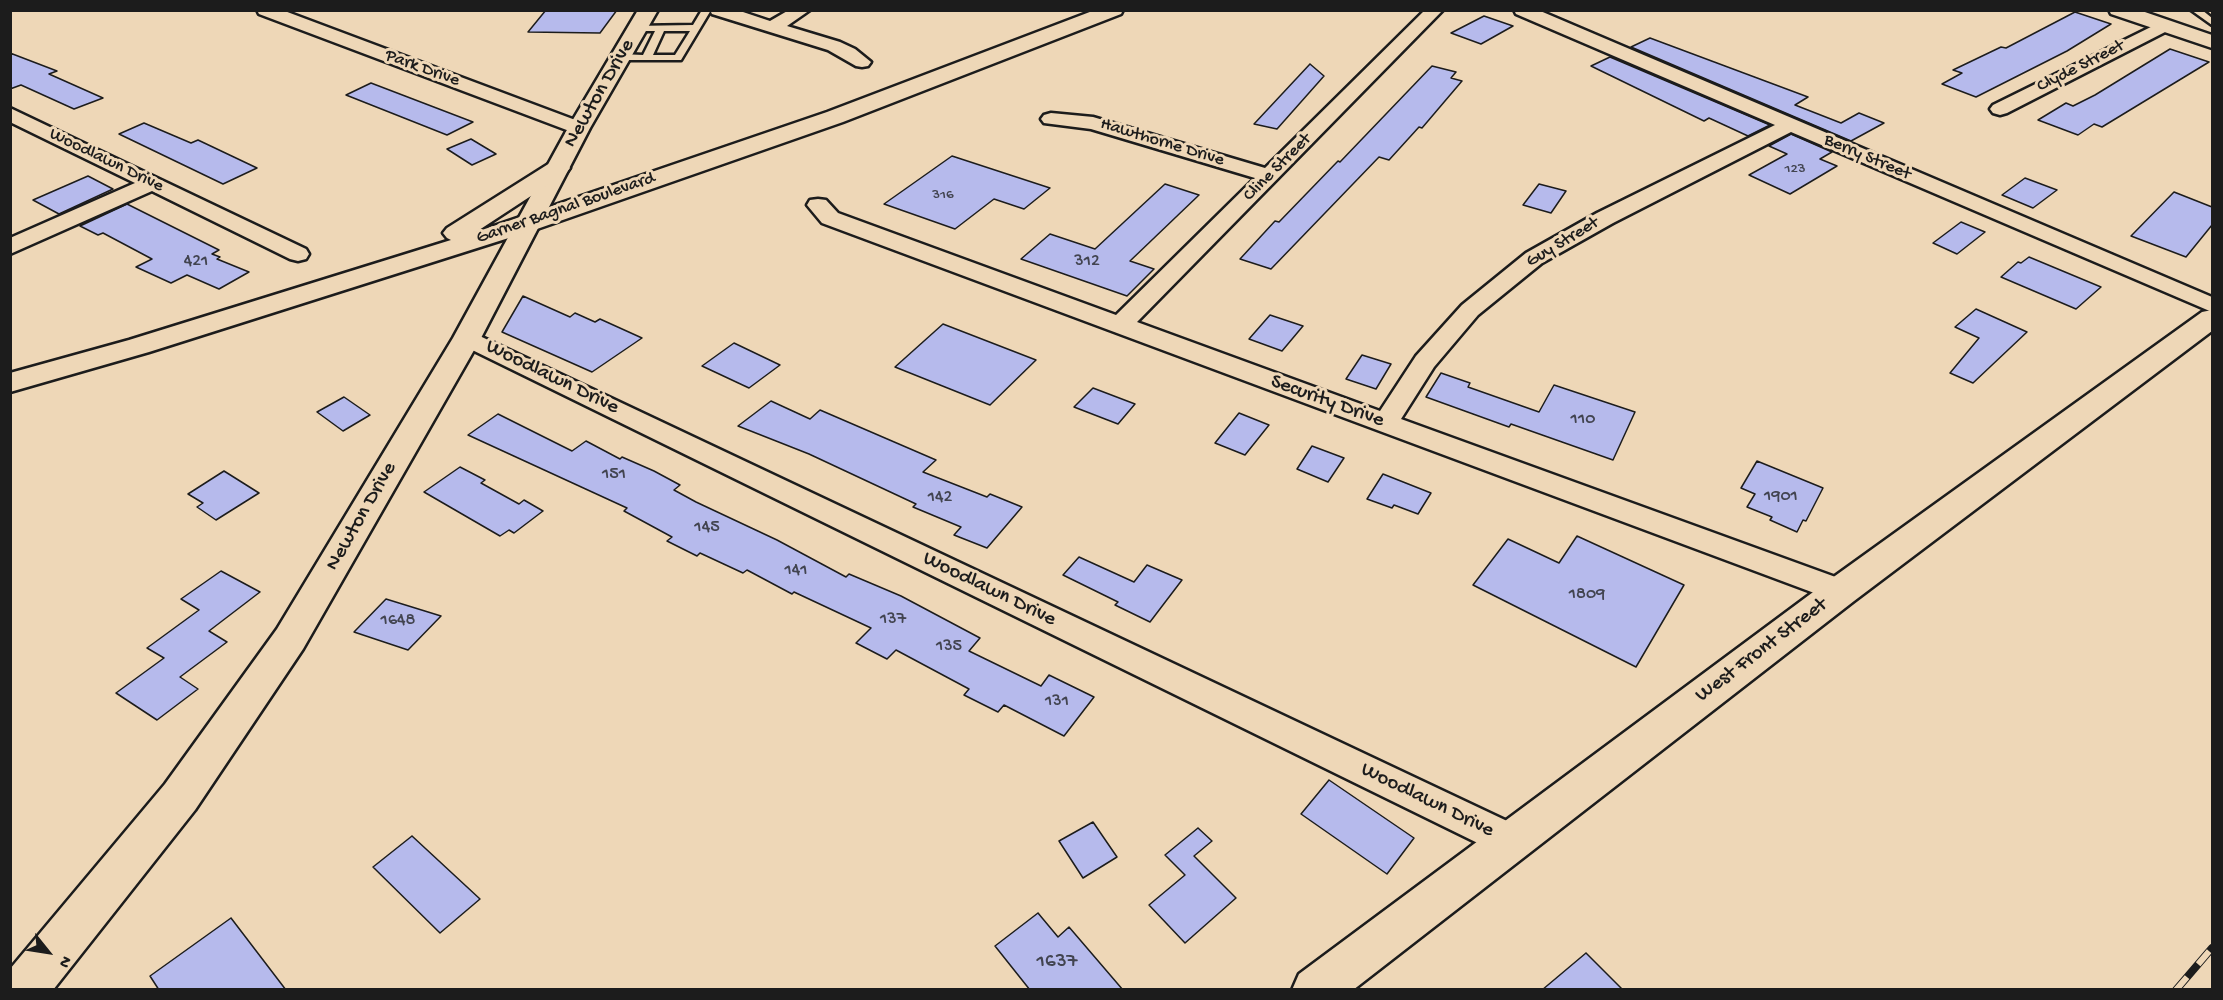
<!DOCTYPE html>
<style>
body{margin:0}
#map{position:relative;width:2223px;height:1000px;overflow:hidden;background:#eed7b7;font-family:"Gochi Hand",sans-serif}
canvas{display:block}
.frame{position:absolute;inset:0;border:12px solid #1c1c1c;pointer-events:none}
.north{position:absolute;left:18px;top:922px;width:60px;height:60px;-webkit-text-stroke:4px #eed7b7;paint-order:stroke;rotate:120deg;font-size:16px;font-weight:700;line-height:24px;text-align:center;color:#1c1c1c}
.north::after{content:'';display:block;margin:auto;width:21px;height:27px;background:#1c1c1c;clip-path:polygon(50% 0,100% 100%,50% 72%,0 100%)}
</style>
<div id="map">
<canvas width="2223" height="1000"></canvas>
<div class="frame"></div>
<div class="north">N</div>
</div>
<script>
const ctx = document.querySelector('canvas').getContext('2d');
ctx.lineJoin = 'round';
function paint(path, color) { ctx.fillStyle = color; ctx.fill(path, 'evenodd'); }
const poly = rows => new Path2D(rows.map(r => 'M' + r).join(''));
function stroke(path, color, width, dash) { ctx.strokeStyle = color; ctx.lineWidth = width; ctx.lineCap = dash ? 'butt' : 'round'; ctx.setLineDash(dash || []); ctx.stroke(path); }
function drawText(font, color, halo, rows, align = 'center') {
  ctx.font = font + ' "Gochi Hand",sans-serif'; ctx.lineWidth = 6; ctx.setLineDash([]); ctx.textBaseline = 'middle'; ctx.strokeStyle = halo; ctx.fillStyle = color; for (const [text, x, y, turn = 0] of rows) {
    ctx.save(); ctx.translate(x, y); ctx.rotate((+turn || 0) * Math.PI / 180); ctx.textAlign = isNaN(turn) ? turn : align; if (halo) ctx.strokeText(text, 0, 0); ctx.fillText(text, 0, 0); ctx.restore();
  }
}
const building = poly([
 [546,10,617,10,600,33,528,32,546,10],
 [2075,12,2111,24,2067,51,1976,97,1942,84,1962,73,1953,70,2001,47,2006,48,2075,12],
 [1484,16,1513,26,1481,44,1451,33,1484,16],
 [1650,38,1808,97,1795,105,1841,123,1859,113,1884,123,1851,141,1631,47,1650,38],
 [2170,49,2209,62,2102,127,2094,124,2078,135,2038,120,2066,103,2073,106,2095,95,2170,49],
 [10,53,57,71,49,74,103,98,74,109,21,85,10,89,10,53],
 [1610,57,1770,125,1748,136,1709,118,1704,121,1591,66,1610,57],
 [1310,64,1324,76,1277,129,1254,124,1310,64],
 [1432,66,1456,72,1451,78,1462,81,1422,128,1419,127,1389,160,1379,157,1271,269,1240,259,1275,221,1279,222,1338,161,1340,162,1432,66],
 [371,83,473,122,447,135,346,95,371,83],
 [144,123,191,143,198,140,257,168,223,184,119,134,144,123],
 [1791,134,1832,152,1820,159,1837,166,1790,194,1749,175,1787,154,1769,146,1791,134],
 [471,139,496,154,472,165,447,149,471,139],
 [952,156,1050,188,1024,209,994,199,955,229,884,204,952,156],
 [88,176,113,189,59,214,33,200,88,176],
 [2025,178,2057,190,2033,208,2002,195,2025,178],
 [1165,184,1199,195,1130,261,1154,269,1127,296,1021,259,1050,234,1095,249,1165,184],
 [1539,184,1566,191,1551,213,1523,205,1539,184],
 [2174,192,2212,207,2212,225,2186,257,2131,236,2174,192],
 [127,204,219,250,212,254,220,257,217,259,249,272,219,289,187,275,171,283,136,267,152,259,103,233,98,235,80,226,127,204],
 [1961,222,1985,232,1957,254,1933,243,1961,222],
 [2029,257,2101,287,2076,309,2001,277,2018,262,2021,263,2029,257],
 [523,296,570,317,575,313,595,322,600,319,642,338,592,372,502,332,523,296],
 [1976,309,2027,332,1973,383,1950,373,1979,338,1955,327,1976,309],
 [1270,315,1303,326,1282,351,1249,339,1270,315],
 [943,324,1036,360,990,405,895,367,943,324],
 [734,343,780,365,749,388,702,366,734,343],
 [1362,355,1391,364,1376,389,1346,379,1362,355],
 [1441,373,1470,383,1468,387,1539,412,1554,385,1635,412,1613,460,1511,424,1509,427,1426,397,1441,373],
 [1093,388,1135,404,1118,424,1074,407,1093,388],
 [344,397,370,415,343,431,317,412,344,397],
 [771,401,810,419,820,410,936,460,923,472,987,497,990,494,1022,507,987,548,954,535,961,527,913,507,916,504,809,454,738,426,771,401],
 [1239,413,1269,425,1245,455,1215,443,1239,413],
 [498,414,572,451,586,441,620,459,622,457,654,471,680,485,674,490,696,502,777,540,846,577,849,574,901,596,980,638,969,651,1041,686,1049,675,1094,697,1064,736,1004,705,998,712,964,695,969,689,896,650,887,659,856,643,871,628,794,592,792,594,747,570,743,573,700,553,697,556,667,541,672,537,624,511,627,508,468,435,498,414],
 [1312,446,1344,458,1328,482,1297,469,1312,446],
 [1757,461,1823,488,1806,521,1803,520,1797,532,1770,520,1772,517,1747,507,1755,494,1741,488,1757,461],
 [460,467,485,480,481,483,519,504,524,500,543,511,514,533,509,530,500,536,424,492,460,467],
 [224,471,259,493,216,520,197,507,203,503,188,494,224,471],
 [1383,474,1431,493,1418,514,1394,505,1392,508,1367,499,1383,474],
 [1577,536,1684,585,1636,667,1473,585,1508,539,1559,563,1577,536],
 [1079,557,1134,582,1147,565,1182,580,1150,622,1115,605,1118,602,1063,575,1079,557],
 [221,571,260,592,209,631,227,642,180,677,198,689,157,720,116,693,164,658,147,648,199,610,181,599,221,571],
 [386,599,441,616,408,650,354,632,386,599],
 [1329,780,1414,838,1387,874,1301,814,1329,780],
 [1093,822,1117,857,1083,878,1059,841,1093,822],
 [1198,828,1212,841,1194,856,1236,898,1185,943,1149,905,1185,875,1165,855,1198,828],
 [412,836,480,899,440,933,373,867,412,836],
 [1038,913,1058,937,1069,927,1123,990,1030,990,995,946,1038,913],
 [231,918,286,990,159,990,150,976,231,918],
 [1586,953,1623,990,1542,990,1586,953]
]);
const lane = poly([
 [702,10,711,10,681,60,621,60,616,57,621,54,643,55,655,31,637,31,632,28,634,26,693,25,702,10],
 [664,31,690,31,675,55,653,55,664,31],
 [2191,10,2202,10,2212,18,2212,25,2191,10]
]);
const street = poly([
 [257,10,282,10,586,124,589,128,586,132,572,132,259,14,257,10],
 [710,10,737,10,770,21,789,10,810,10,787,26,840,42,855,49,871,62,868,66,862,67,856,66,828,50,712,14,710,10],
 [1425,10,1443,10,1137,322,1380,411,1416,356,1462,305,1526,253,1597,213,1775,125,1516,14,1514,10,1538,10,2212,297,2212,312,1791,132,1613,223,1542,263,1478,315,1434,367,1401,419,1852,583,1856,591,1852,599,1841,603,822,223,807,205,810,200,818,199,826,200,838,213,1116,315,1255,178,1091,129,1044,123,1041,119,1044,115,1051,113,1093,117,1265,168,1425,10],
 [2163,21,2169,22,2172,26,2169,30,2007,113,2000,115,1993,113,1990,109,1993,105,2163,21],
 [10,108,306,249,309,254,306,259,298,261,290,259,152,191,10,254,10,238,135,183,10,122,10,108],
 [467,330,1524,829,1529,841,1524,853,1511,858,1498,853,458,343,455,338,458,333,467,330]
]);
const secondary = poly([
 [2109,10,2139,10,2212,35,2212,48,2111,14,2109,10],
 [2212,310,2212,331,1854,601,1353,990,1292,990,1299,974,1828,581,2202,312,2212,310]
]);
const primary = poly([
 [638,10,658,10,590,128,481,338,303,649,195,810,53,990,10,990,10,969,165,784,277,629,453,338,568,128,638,10]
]);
const highway = poly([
 [1095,10,1123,10,1121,14,843,122,537,229,149,352,10,392,10,373,129,340,451,240,447,238,443,233,447,228,550,163,558,161,566,163,570,168,566,173,476,232,827,112,1095,10]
]);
const rail = poly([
 [2176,990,2212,948]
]);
const farNumbernames = [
 ["123",1795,170],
 ["316",943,196]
];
const farStreetnames = [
 ["Clyde Street",2081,67,-27],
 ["Park Drive",422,69,20],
 ["Hawthorne Drive",1162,143,17],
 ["Berry Street",1867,158,23],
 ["Woodlawn Drive",106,161,26],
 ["Cline Street",1278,168,-45],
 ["Garner Bagnal Boulevard",566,209,-19],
 ["Guy Street",1563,243,-31]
];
const numberNames = [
 ["421",196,262],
 ["312",1087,262],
 ["110",1583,420],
 ["151",614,475],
 ["1901",1781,497],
 ["142",940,498],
 ["145",707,528],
 ["141",796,571],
 ["1809",1587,595],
 ["137",893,620],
 ["1648",398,621],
 ["135",949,647],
 ["131",1057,702]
];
const streetNames = [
 ["Newton Drive",600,94,-60],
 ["Woodlawn Drive",552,378,26],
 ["Security Drive",1327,402,20],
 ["Newton Drive",362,517,-60],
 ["Woodlawn Drive",989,590,26],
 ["West Front Street",1762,651,-37],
 ["Woodlawn Drive",1427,801,26]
];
const nearNumbernames = [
 ["1637",1057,963]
];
paint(building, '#b6baec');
stroke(building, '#1c1c1c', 1.5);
stroke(lane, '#1c1c1c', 5);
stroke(street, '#1c1c1c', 5);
stroke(secondary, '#1c1c1c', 5);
stroke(primary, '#1c1c1c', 5);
stroke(highway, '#1c1c1c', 5);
paint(lane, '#eed7b7');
paint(street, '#eed7b7');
paint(secondary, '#eed7b7');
paint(primary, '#eed7b7');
paint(highway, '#eed7b7');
stroke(rail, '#1c1c1c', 8);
stroke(rail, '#eed7b7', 6, [17]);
drawText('15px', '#424450', null, farNumbernames);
drawText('18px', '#1c1c1c', '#eed7b7', farStreetnames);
drawText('18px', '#424450', null, numberNames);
drawText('21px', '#1c1c1c', '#eed7b7', streetNames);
drawText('21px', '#424450', null, nearNumbernames);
</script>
